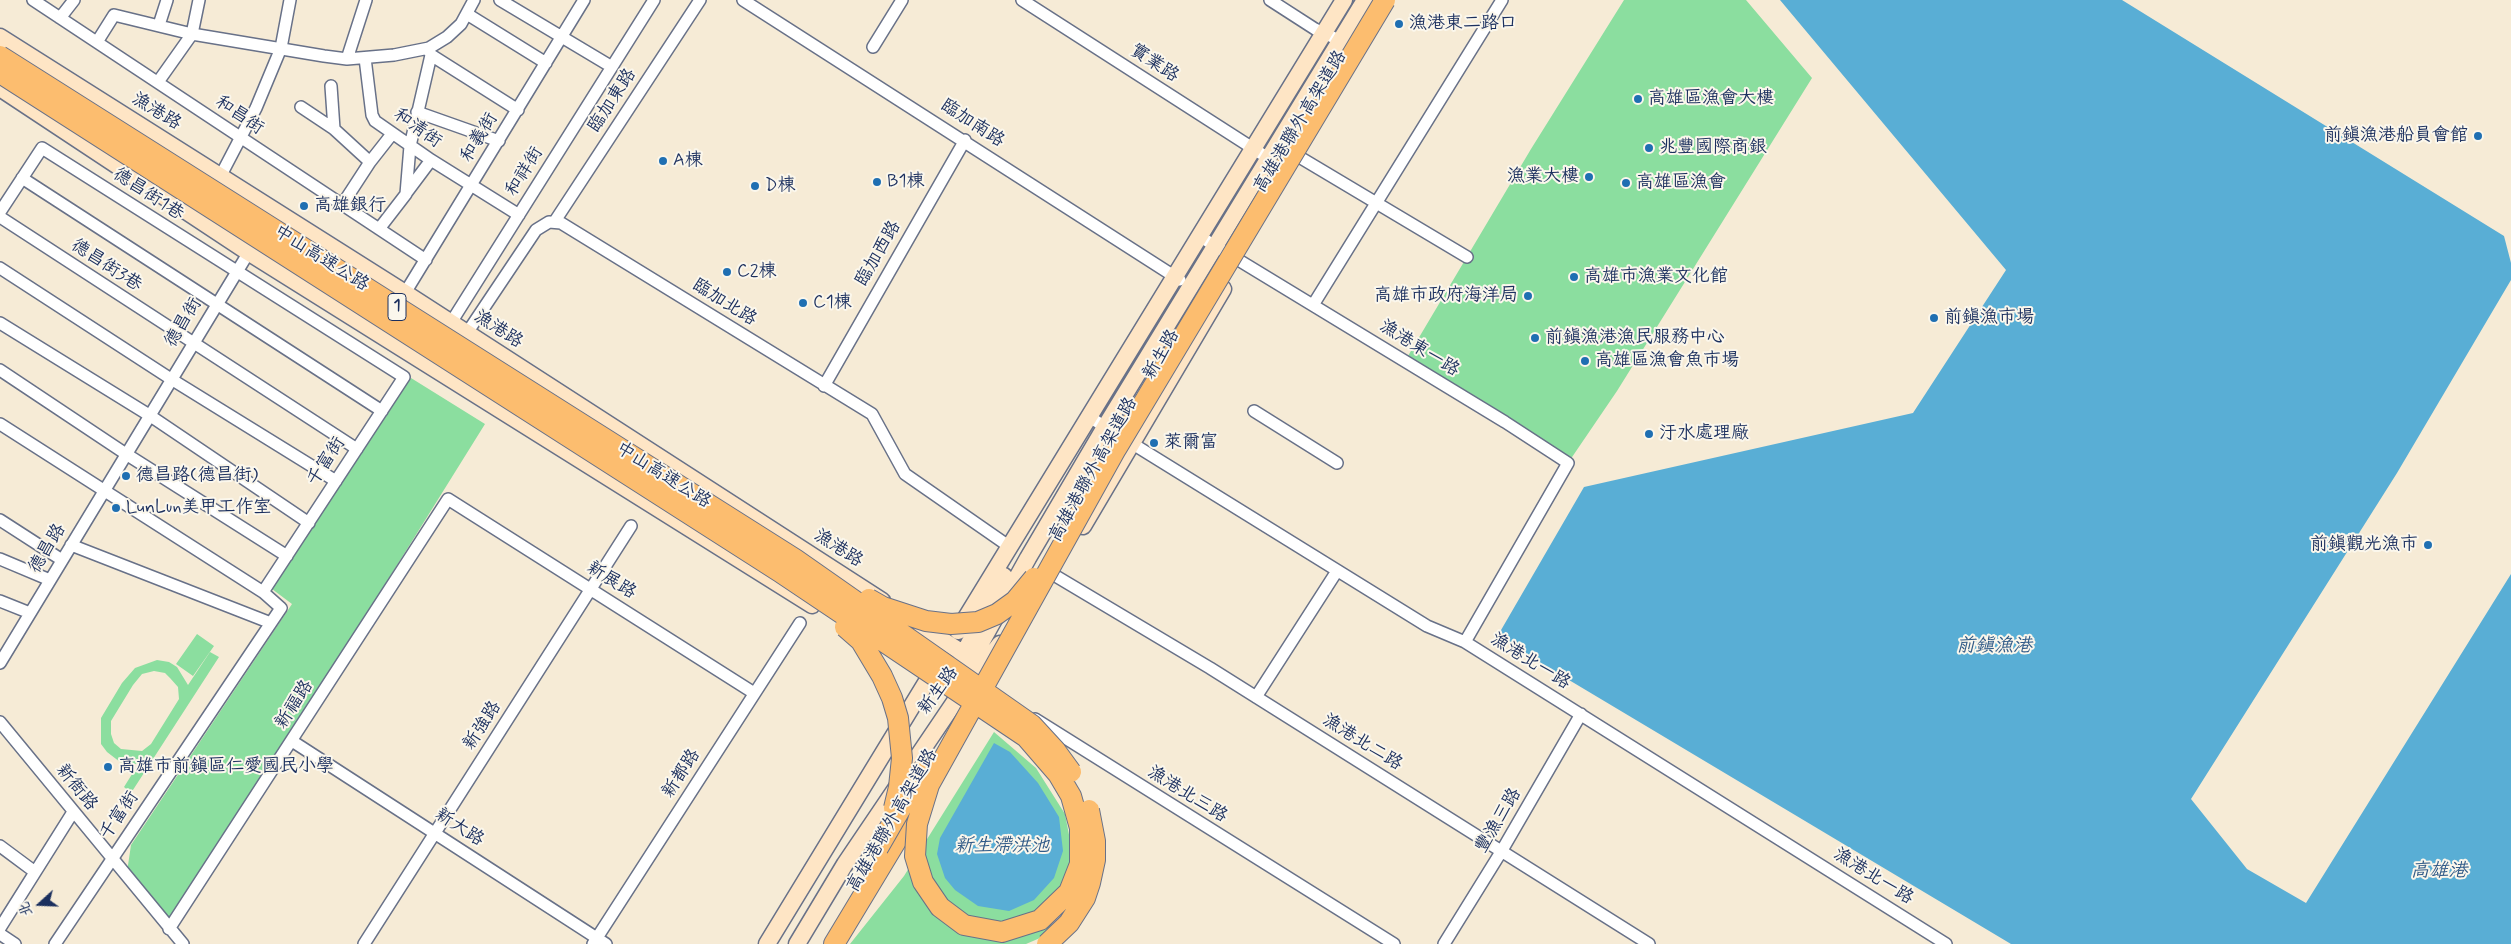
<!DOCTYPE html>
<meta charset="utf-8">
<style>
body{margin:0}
#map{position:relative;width:2511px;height:944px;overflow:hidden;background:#f6ebd6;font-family:Mynerve,"LXGW WenKai TC",sans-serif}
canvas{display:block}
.north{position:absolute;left:15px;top:879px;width:50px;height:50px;-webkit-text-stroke:4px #fbf7ec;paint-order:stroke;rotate:250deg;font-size:14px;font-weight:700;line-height:20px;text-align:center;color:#1b2f5e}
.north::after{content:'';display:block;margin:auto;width:18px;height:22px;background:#1b2f5e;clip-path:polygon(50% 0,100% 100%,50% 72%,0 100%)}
</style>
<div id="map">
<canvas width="2511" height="944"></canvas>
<div class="north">北</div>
</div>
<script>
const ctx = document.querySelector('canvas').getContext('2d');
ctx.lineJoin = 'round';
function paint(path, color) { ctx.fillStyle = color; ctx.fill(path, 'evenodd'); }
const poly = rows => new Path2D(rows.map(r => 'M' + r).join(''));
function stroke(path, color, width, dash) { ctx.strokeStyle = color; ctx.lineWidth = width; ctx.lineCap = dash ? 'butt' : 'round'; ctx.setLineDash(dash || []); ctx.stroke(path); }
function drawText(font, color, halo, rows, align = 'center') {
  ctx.font = font + ' Mynerve,"LXGW WenKai TC",sans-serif'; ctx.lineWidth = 4; ctx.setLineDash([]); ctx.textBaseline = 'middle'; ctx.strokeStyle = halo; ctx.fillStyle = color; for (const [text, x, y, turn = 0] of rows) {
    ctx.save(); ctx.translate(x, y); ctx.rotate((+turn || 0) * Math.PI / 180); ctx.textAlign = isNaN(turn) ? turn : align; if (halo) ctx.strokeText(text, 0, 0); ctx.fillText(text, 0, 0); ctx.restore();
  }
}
const green = poly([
 [1624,0,1746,0,1812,78,1617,391,1568,463,1405,361,1531,149],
 [411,378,485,424,174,923,127,872,131,845,292,604,272,589],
 [197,634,214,646,193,676,176,664],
 [210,652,219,657,131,793,124,787,139,763,132,765,120,762,107,752,101,744,101,718,122,683,135,668,157,660,169,662,177,667,188,685],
 [154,671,165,673,170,678,178,687,179,699,151,744,142,751,121,749,114,743,111,734,111,721,133,685,142,674],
 [994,732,1036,768,1065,814,1075,866,1047,935,1026,944,850,944,904,876]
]);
const water = poly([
 [1780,0,2122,0,2504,236,2511,263,2511,280,2397,473,2191,799,2247,869,2306,903,2511,574,2511,944,2011,944,1497,637,1584,487,1913,413,2006,270],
 [994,743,1010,752,1038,783,1059,817,1063,851,1054,878,1034,900,1009,911,978,906,955,890,945,878,937,854,940,838]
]);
const street = poly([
 [33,0,426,260],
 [500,0,612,67],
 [743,0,1180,280],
 [1022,0,1268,158],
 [1270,0,1315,29,1341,41],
 [467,14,546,63],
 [60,18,74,0],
 [159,25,167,0],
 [97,42,114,15,192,34,324,56,347,59,394,55,429,48,447,37,461,24,474,0],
 [873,47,902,0],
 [429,50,431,55,518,110],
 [365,58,372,115,375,121,431,160,519,215],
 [347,59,366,0],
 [158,82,192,34,199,0],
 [331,86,334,129],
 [301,107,334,129,370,162,342,205],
 [417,112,499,141],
 [1301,158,1467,257],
 [370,162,392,134],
 [220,177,256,108,281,48,290,0],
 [22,178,382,411],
 [407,192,431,160],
 [0,212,42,148,404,377,263,592],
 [0,217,357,449],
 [555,221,700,0],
 [379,229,406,194,410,146,431,55],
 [1199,236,1505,422,1568,463,1465,642],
 [0,268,171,379,336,481],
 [405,293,584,0],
 [1313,305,1502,0],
 [0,323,149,415,309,523],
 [447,329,654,0],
 [463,339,536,230,549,222,561,223,872,414,905,474,1010,547],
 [0,370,126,454,287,556],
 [824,386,965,140],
 [1254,411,1337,463],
 [1091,418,1427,626,1465,642,1946,944],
 [0,424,263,592,281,608,55,944],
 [0,520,62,560],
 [71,545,271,623],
 [0,559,50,580],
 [1054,575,1210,668,1649,944],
 [0,601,30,613],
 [0,663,252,247],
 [1256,697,1337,571],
 [1035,719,1394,944],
 [0,722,183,944],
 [292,741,606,944],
 [0,846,35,872],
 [0,928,73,812],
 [169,929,448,499,754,693],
 [0,934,15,944],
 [364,944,631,526],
 [593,944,800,623],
 [1444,944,1501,852,1581,714]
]);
const secondary = poly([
 [0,37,405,293,882,601],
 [0,88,248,252,812,605],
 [1083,526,1223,289],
 [911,620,972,659],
 [958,631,1344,0],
 [959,663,1004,576],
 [967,668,1028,558,1105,427,1365,0],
 [767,944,937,665],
 [797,944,845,864,958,697,1000,644]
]);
const highway = poly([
 [834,944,922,798]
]);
const highwayBridge = poly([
 [0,56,795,559,1032,725,1055,750,1071,772],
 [0,73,780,572,1026,737,1058,774,1071,796,1080,828,1080,864,1069,892,1040,920,1002,932,964,925,940,907,923,882,915,856,917,824,929,785,1116,449,1385,0],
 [869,599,883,607,926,621,951,624,978,622,997,614,1015,601,1034,578],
 [845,627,861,641,882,676,892,698,898,718,902,758,899,787,894,808],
 [878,848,927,763],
 [1047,944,1069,923,1085,898,1090,883,1095,860,1095,841,1089,810]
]);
const markers = [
 [1399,24,5,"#1f6fb2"],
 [1638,99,5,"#1f6fb2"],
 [2478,136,5,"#1f6fb2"],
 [1649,148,5,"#1f6fb2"],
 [663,161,5,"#1f6fb2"],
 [1589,177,5,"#1f6fb2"],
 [877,182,5,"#1f6fb2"],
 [1626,183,5,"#1f6fb2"],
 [755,186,5,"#1f6fb2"],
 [304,206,5,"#1f6fb2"],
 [727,272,5,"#1f6fb2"],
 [1574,277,5,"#1f6fb2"],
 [1528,296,5,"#1f6fb2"],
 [803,303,5,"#1f6fb2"],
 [1934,318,5,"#1f6fb2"],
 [1535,338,5,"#1f6fb2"],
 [1585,361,5,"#1f6fb2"],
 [1649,434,5,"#1f6fb2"],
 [1154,443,5,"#1f6fb2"],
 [126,476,5,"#1f6fb2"],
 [116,508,5,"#1f6fb2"],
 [2428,545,5,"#1f6fb2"],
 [108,767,5,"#1f6fb2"]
];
const shields = [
 [397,307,18]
];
const shieldNames = [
 ["1",397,307]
];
const poiNames = [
 ["漁港東二路口",1409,24],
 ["高雄區漁會大樓",1648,99],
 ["前鎮漁港船員會館",2468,136,"right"],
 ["兆豐國際商銀",1659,148],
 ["A棟",673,161],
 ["漁業大樓",1579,177,"right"],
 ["B1棟",887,182],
 ["高雄區漁會",1636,183],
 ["D棟",765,186],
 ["高雄銀行",314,206],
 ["C2棟",737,272],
 ["高雄市漁業文化館",1584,277],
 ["高雄市政府海洋局",1518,296,"right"],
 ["C1棟",813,303],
 ["前鎮漁市場",1944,318],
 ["前鎮漁港漁民服務中心",1545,338],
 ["高雄區漁會魚市場",1595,361],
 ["汙水處理廠",1659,434],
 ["萊爾富",1164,443],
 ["德昌路(德昌街)",136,476],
 ["LunLun美甲工作室",126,508],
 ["前鎮觀光漁市",2418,545,"right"],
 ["高雄市前鎮區仁愛國民小學",118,767]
];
const streetNames = [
 ["實業路",1154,64,33],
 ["臨加東路",613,101,-57],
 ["漁港路",156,112,32],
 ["和昌街",239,116,34],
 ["高雄港聯外高架道路",1301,122,-59],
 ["臨加南路",972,124,33],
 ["和清街",417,129,35],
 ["和義街",480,138,-59],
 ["和祥街",525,172,-58],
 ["德昌街1巷",148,195,33],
 ["臨加西路",879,254,-60],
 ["中山高速公路",321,259,32],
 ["德昌街3巷",106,266,33],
 ["臨加北路",724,303,32],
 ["德昌街",184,323,-59],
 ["漁港路",498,330,33],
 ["漁港東一路",1419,349,32],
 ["新生路",1162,355,-60],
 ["千富街",327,462,-57],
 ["高雄港聯外高架道路",1094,470,-61],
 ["中山高速公路",663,476,32],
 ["德昌路",48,549,-59],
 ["漁港路",838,549,33],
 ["新展路",611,581,32],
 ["漁港北一路",1530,662,32],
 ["新生路",939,691,-54],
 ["新福路",295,705,-57],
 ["新強路",483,726,-57],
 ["漁港北二路",1362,743,32],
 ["新都路",682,774,-57],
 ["新衙路",76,788,51],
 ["漁港北三路",1187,795,32],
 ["千富街",120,816,-56],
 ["高雄港聯外高架道路",893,821,-60],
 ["豐漁三路",1499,821,-59],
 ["新大路",459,828,33],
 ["漁港北一路",1873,877,32]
];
const waterNames = [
 ["前鎮漁港",1994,647],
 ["新生滯洪池",1002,847],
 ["高雄港",2439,872]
];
paint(green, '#8bde9f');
paint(water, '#59aed5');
stroke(street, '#687188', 14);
stroke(secondary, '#687188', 19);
stroke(highway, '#687188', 22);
stroke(street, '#fff', 11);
stroke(secondary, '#fee5c5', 16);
stroke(highway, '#fcbd6f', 20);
stroke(highwayBridge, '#687188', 22, []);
stroke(highwayBridge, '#fcbd6f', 20);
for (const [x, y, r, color] of markers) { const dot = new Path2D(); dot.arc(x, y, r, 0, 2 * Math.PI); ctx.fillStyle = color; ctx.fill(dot); stroke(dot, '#fbf7ec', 2); }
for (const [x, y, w] of shields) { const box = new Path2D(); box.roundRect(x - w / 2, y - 13.5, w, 27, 4); ctx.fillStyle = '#fbf7ec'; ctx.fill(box); stroke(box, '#1b2f5e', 1); }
drawText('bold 16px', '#1b2f5e', null, shieldNames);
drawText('18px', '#1b2f5e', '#fbf7ec', poiNames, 'left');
drawText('18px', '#1b2f5e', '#fbf7ec', streetNames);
drawText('italic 19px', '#315b88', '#fbf7ec', waterNames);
</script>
